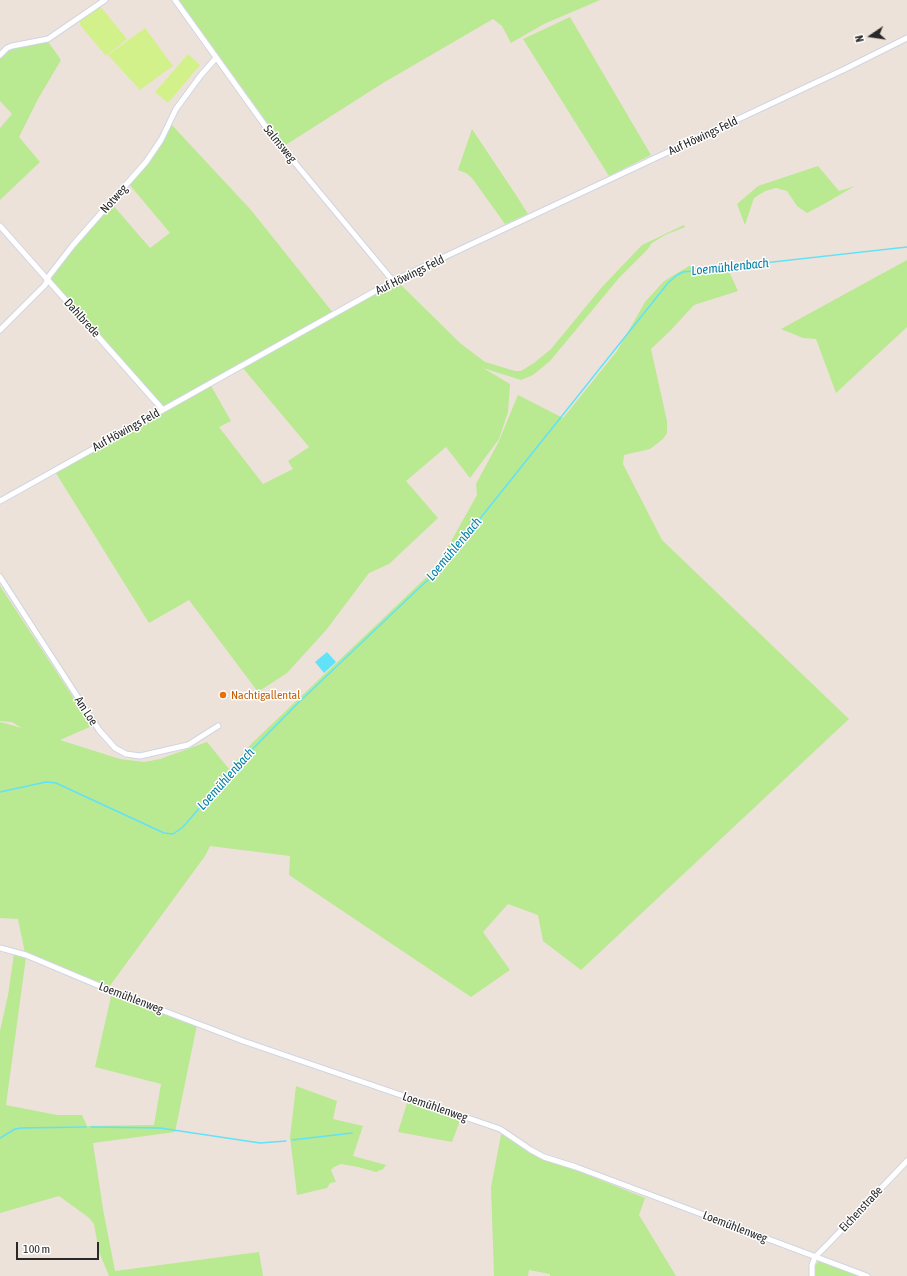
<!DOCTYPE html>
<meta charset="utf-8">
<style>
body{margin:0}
#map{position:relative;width:907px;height:1276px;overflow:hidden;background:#ede2d9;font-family:"Asap Condensed",sans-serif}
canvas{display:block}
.north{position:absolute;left:851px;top:16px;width:40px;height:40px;-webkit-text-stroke:3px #fff;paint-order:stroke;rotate:257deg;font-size:11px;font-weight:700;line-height:16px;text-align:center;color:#292929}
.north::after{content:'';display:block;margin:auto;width:14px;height:18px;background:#292929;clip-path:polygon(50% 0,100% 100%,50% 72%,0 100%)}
.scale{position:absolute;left:16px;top:1242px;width:83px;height:18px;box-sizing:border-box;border:2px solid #292929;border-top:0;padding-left:5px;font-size:12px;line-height:14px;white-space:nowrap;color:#292929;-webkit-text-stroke:3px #fff;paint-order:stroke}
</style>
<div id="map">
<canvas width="907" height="1276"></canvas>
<div class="north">N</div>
<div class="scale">100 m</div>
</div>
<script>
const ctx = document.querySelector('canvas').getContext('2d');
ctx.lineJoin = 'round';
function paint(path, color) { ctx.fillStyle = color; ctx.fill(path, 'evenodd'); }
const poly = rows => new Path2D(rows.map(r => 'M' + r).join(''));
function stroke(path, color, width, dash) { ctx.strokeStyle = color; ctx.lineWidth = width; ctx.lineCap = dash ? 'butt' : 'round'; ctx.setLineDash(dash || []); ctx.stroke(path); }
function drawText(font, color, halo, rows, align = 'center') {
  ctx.font = font + ' "Asap Condensed",sans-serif'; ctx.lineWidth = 3; ctx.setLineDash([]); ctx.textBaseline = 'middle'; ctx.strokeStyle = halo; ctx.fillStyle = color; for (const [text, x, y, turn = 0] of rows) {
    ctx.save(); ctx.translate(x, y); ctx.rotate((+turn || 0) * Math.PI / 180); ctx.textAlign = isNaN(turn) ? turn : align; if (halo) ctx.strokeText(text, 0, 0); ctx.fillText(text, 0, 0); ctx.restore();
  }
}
const green = poly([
 [179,0,600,0,544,24,511,43,502,26,493,19,383,83,284,146],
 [570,17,651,155,609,176,523,39],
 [47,40,61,60,38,99,19,137,40,162,0,200,0,128,12,114,0,101,0,57,9,49],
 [171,124,251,210,334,314,335,310,451,252,454,256,422,274,400,284,460,343,485,362,515,371,521,371,534,363,551,349,602,287,642,245,684,225,685,227,665,235,652,243,647,250,619,278,550,361,533,375,521,380,483,368,510,384,508,412,499,439,470,478,446,447,406,481,438,518,389,564,369,573,327,629,287,673,258,692,189,600,149,623,54,470,163,410,49,280,50,276,112,204,150,248,170,233,129,184],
 [242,367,309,447,288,461,293,469,263,484,219,427,231,421,210,384],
 [472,129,516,195,528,214,505,224,472,178,466,173,458,170],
 [818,166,839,191,855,186,824,204,807,213,797,206,787,191,776,188,765,191,754,198,745,225,737,204,758,186],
 [907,260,907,327,836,393,816,339,803,338,781,329],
 [689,266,708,271,727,267,738,291,694,305,670,331,651,349,667,421,667,433,663,439,650,449,624,455,623,464,662,540,849,719,581,970,543,941,538,915,508,904,483,932,510,970,471,997,289,875,290,856,210,846,205,856,109,987,25,953,18,919,0,918,0,722,22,728,12,722,0,721,0,586,92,726,60,740,120,759,144,762,160,759,207,742,229,769,251,744,436,568,477,495,476,484,498,443,518,395,563,418,617,351,645,302,664,281],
 [14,954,26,957,6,1105,57,1115,82,1115,87,1126,154,1125,161,1084,95,1067,112,992,197,1025,175,1132,93,1143,103,1209,115,1271,259,1252,263,1276,109,1276,99,1252,94,1224,88,1217,59,1196,0,1213,0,1031,8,995],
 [296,1086,337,1101,333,1119,363,1126,353,1156,386,1165,383,1169,376,1172,358,1167,341,1164,334,1167,331,1170,336,1182,330,1183,327,1188,297,1195,290,1137],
 [408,1100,461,1118,452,1142,398,1132],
 [504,1133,544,1157,645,1198,639,1215,676,1276,550,1276,550,1274,529,1270,528,1276,494,1276,491,1187,501,1135],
 [819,1261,823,1262,860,1276,815,1276,815,1266]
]);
const pitch = poly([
 [100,6,127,39,106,56,80,25,80,20],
 [145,28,173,66,140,90,108,55],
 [188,54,200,65,168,103,155,92]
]);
const water = poly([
 [327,652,336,662,324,673,315,662]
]);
const stream = poly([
 [0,792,46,782,56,783,164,833,173,834,183,827,234,768,296,705,418,589,439,570,668,283,677,275,683,272,907,247],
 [91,1127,160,1128,260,1143,286,1141],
 [0,1138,15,1129,21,1128,86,1127],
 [292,1140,352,1133]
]);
const minor = poly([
 [175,0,271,134,393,281],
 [0,55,7,48,12,46,48,39,105,0],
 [0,226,163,410],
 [0,330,45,285,49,276,73,245,146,162,161,140,176,109,201,75,216,58],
 [0,501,393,281,845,69,907,38],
 [0,577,99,730,115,748,126,754,140,756,188,745,218,726],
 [0,948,26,955,114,992,243,1041,500,1129,531,1150,544,1157,576,1167,867,1276],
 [812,1276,812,1265,815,1257,829,1243,907,1161]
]);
const markers = [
 [223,695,4,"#e8710a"]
];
const streetNames = [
 ["Auf Höwings Feld",703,136,-25],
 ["Salmsweg",280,144,51],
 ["Notweg",114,199,-48],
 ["Auf Höwings Feld",410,275,-26],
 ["Dahlbrede",82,318,48],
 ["Auf Höwings Feld",126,430,-29],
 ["Am Loe",86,711,57],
 ["Loemühlenweg",131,998,21],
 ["Loemühlenweg",435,1107,19],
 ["Eichenstraße",861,1209,-47],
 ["Loemühlenweg",735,1227,21]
];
const foodNames = [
 ["Nachtigallental",231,695]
];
const waterNames = [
 ["Loemühlenbach",730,267,-6],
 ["Loemühlenbach",454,549,-50],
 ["Loemühlenbach",226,779,-48]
];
paint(green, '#b9e991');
paint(pitch, '#d2f18b');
paint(water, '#62e2f9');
stroke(stream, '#62e2f9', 1.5);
stroke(minor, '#cfd5e4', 7);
stroke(minor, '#fff', 5);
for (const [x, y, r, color] of markers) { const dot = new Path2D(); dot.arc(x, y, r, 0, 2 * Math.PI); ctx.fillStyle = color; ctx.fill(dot); stroke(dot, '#fff', 1.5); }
drawText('12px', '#292929', '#fff', streetNames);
drawText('12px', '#c56008', '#fff', foodNames, 'left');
drawText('italic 13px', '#0280a5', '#fff', waterNames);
</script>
